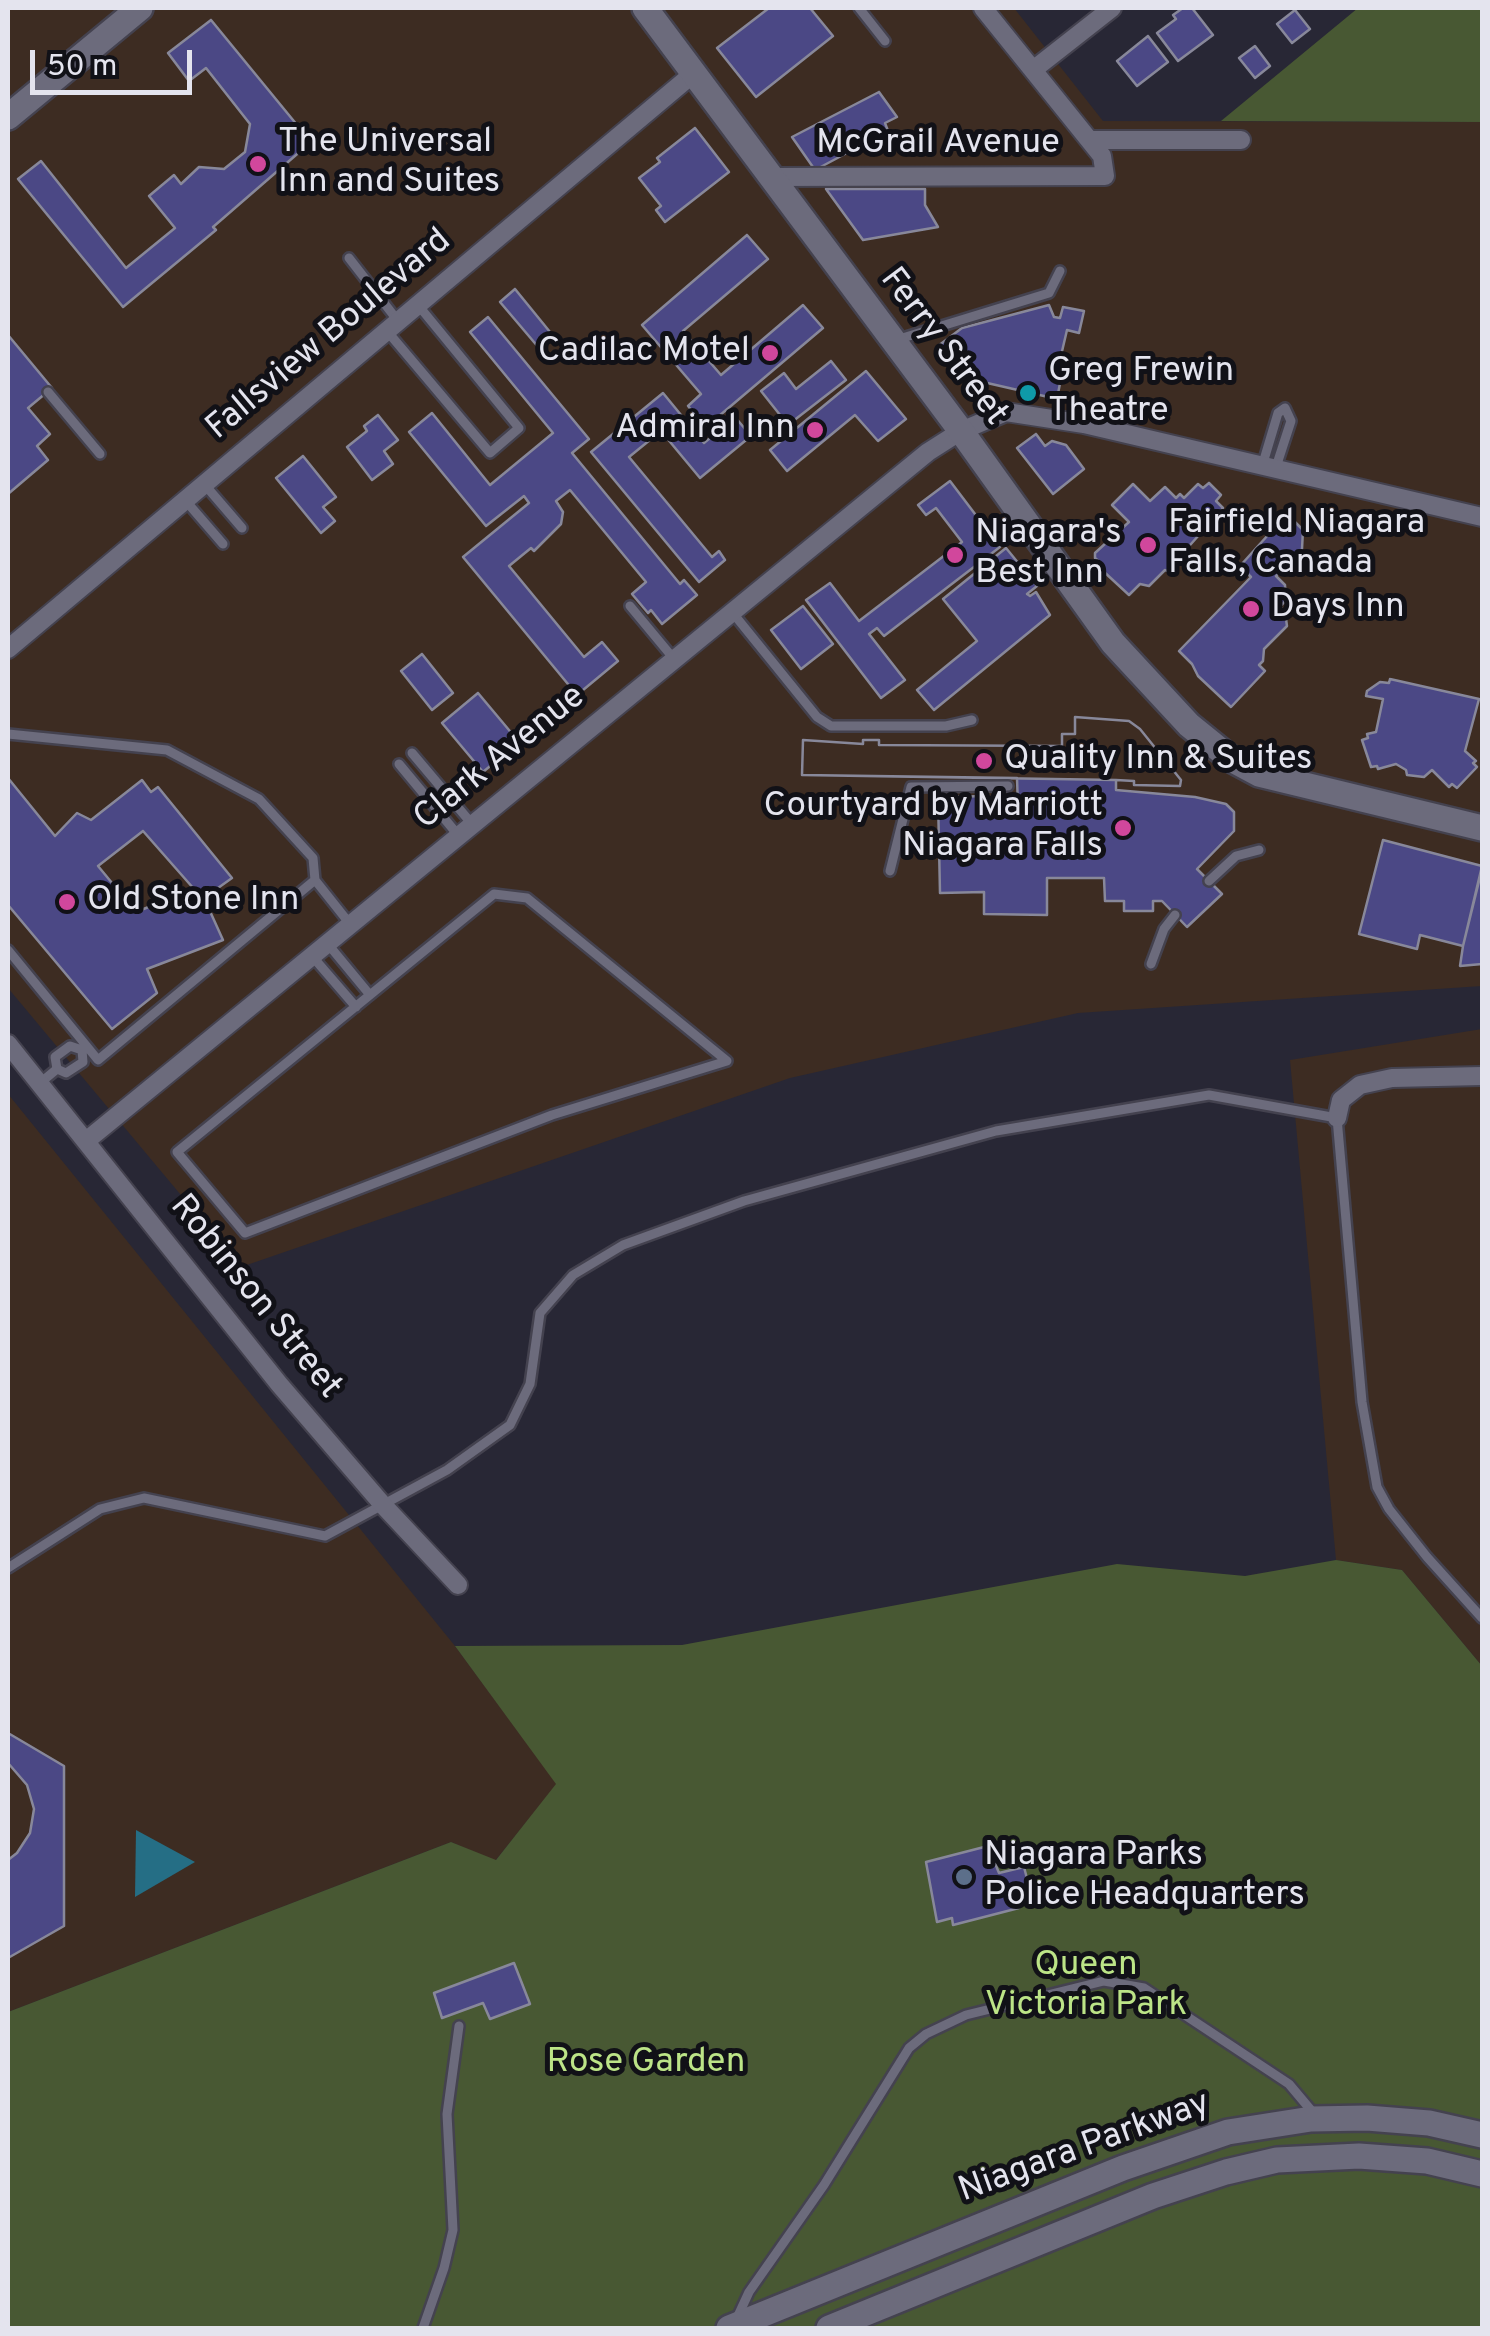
<!DOCTYPE html>
<style>
body{margin:0}
#map{position:relative;width:1490px;height:2336px;overflow:hidden;background:#282735;font-family:Overpass,sans-serif}
canvas{display:block}
.frame{position:absolute;inset:0;border:10px solid #e4e4ee;pointer-events:none}
.scale{position:absolute;left:30px;top:50px;width:162px;height:45px;box-sizing:border-box;border:5px solid #e4e4ee;border-top:0;padding-left:12px;font-size:30px;line-height:35px;white-space:nowrap;color:#e4e4ee;-webkit-text-stroke:8px #111117;paint-order:stroke}
</style>
<div id="map">
<canvas width="1490" height="2336"></canvas>
<div class="frame"></div>
<div class="scale">50 m</div>
</div>
<script>
const ctx = document.querySelector('canvas').getContext('2d');
ctx.lineJoin = 'round';
function paint(path, color) { ctx.fillStyle = color; ctx.fill(path, 'evenodd'); }
const poly = rows => new Path2D(rows.map(r => 'M' + r).join(''));
function stroke(path, color, width, dash) { ctx.strokeStyle = color; ctx.lineWidth = width; ctx.lineCap = dash ? 'butt' : 'round'; ctx.setLineDash(dash || []); ctx.stroke(path); }
function drawText(font, color, halo, rows, align = 'center') {
  ctx.font = font + ' Overpass,sans-serif'; ctx.lineWidth = 10; ctx.setLineDash([]); ctx.textBaseline = 'middle'; ctx.strokeStyle = halo; ctx.fillStyle = color; for (const [text, x, y, turn = 0] of rows) {
    ctx.save(); ctx.translate(x, y); ctx.rotate((+turn || 0) * Math.PI / 180); ctx.textAlign = isNaN(turn) ? turn : align; if (halo) ctx.strokeText(text, 0, 0); ctx.fillText(text, 0, 0); ctx.restore();
  }
}
const commercial = poly([
 [8,8,1014,8,1103,121,1482,122,1482,986,1078,1013,790,1078,241,1267,8,988],
 [1482,1029,1482,1666,1402,1570,1336,1560,1290,1060],
 [8,1094,455,1646,557,1784,495,1861,451,1842,8,2012]
]);
const green = poly([
 [1358,8,1482,8,1482,122,1221,121],
 [1336,1560,1402,1570,1482,1666,1482,2328,8,2328,8,2012,451,1842,496,1860,556,1784,455,1646,682,1645,1117,1564,1245,1576]
]);
const water = poly([
 [136,1830,195,1862,135,1897]
]);
const building = poly([
 [769,8,810,8,833,36,756,97,717,48,769,8],
 [1183,8,1192,8,1213,35,1178,61,1157,33,1176,19,1173,15,1183,8],
 [1295,10,1310,29,1292,43,1277,24,1295,10],
 [211,20,311,142,213,227,216,230,123,307,18,179,41,161,126,268,175,228,149,196,174,175,181,184,199,167,224,169,245,152,250,124,206,68,189,81,168,53,211,20],
 [1148,36,1168,62,1137,86,1117,61,1148,36],
 [1255,46,1270,66,1255,78,1239,58,1255,46],
 [879,92,897,117,885,123,888,131,815,170,792,137,879,92],
 [695,128,729,172,665,222,656,210,661,206,639,178,660,162,657,158,695,128],
 [826,189,925,189,925,205,938,227,863,240,826,189],
 [747,235,768,259,683,331,721,375,803,305,823,328,706,427,688,406,701,394,642,325,747,235],
 [515,289,550,332,542,339,545,342,539,348,500,302,515,289],
 [1049,305,1054,317,1060,318,1063,307,1084,311,1079,333,1067,330,1056,377,1061,378,1057,399,961,377,938,346,962,328,1049,305],
 [488,317,589,439,572,453,680,584,684,580,697,595,662,624,651,610,648,613,632,594,646,582,570,490,556,501,563,512,561,524,534,551,531,548,509,566,584,657,602,642,618,661,577,695,463,557,529,503,524,496,486,526,409,432,432,413,490,485,553,433,470,332,488,317],
 [8,335,52,388,28,408,50,434,37,446,48,460,8,494,8,335],
 [831,361,846,380,788,425,761,391,784,373,796,389,831,361],
 [866,371,906,419,878,441,855,415,787,471,770,450,866,371],
 [663,393,704,443,735,417,751,436,700,478,661,431,629,457,712,557,719,551,725,560,699,582,591,452,663,393],
 [378,415,398,440,384,451,393,464,372,480,347,447,367,431,364,426,378,415],
 [1036,434,1045,446,1052,441,1066,445,1084,469,1053,494,1017,448,1036,434],
 [303,456,336,497,323,507,335,521,321,533,276,478,303,456],
 [950,481,1000,547,884,636,877,628,869,634,905,680,881,698,806,600,830,583,859,621,962,542,936,508,926,515,918,505,950,481],
 [1209,483,1221,495,1216,501,1223,508,1167,571,1165,570,1149,586,1140,584,1129,595,1102,570,1102,564,1095,558,1095,553,1129,522,1112,505,1133,484,1150,501,1165,487,1176,498,1180,494,1184,498,1198,484,1203,488,1209,483],
 [1287,514,1303,530,1302,549,1276,576,1285,585,1286,600,1280,607,1285,612,1287,626,1264,649,1263,661,1259,665,1265,671,1231,707,1198,676,1192,664,1179,651,1251,577,1240,566,1287,514],
 [1006,548,1037,586,1027,594,1030,596,1036,592,1050,615,934,710,917,690,977,641,943,599,1006,548],
 [803,606,833,644,801,669,771,630,803,606],
 [422,654,453,693,432,710,401,671,422,654],
 [1390,679,1479,699,1465,751,1476,761,1473,763,1477,767,1457,788,1452,784,1449,787,1432,770,1424,777,1407,775,1406,770,1396,764,1378,769,1377,766,1371,767,1362,740,1368,738,1367,734,1376,732,1383,699,1366,696,1367,691,1380,682,1389,683,1390,679],
 [478,693,519,742,483,772,442,723,478,693],
 [1075,717,1129,721,1140,729,1181,780,1180,786,1134,785,1134,781,1116,780,1116,790,1195,797,1226,804,1234,812,1234,831,1197,869,1222,894,1187,927,1162,901,1153,901,1153,911,1124,911,1124,901,1105,901,1104,878,1047,878,1047,915,984,914,984,892,940,893,938,797,989,796,989,808,1018,807,1017,778,802,775,803,740,863,744,863,740,879,740,879,745,1062,746,1062,734,1075,734,1075,717],
 [1075,717,1129,721,1140,729,1181,780,1180,786,1134,785,1134,781,1116,780,802,775,803,740,863,744,863,740,879,740,879,745,1062,746,1062,734,1075,734,1075,717],
 [8,778,55,836,77,813,91,820,142,780,151,792,158,787,232,878,204,898,223,940,147,969,157,993,112,1029,8,905,8,778],
 [143,831,194,889,136,912,98,866,143,831],
 [1383,840,1482,866,1463,946,1420,935,1417,949,1359,934,1383,840],
 [1482,869,1482,964,1460,966,1463,946,1482,869],
 [8,1733,64,1766,64,1926,8,1958,8,1733],
 [8,1763,27,1785,34,1809,30,1833,17,1853,8,1860,8,1763],
 [988,1846,999,1873,1024,1867,1032,1898,1017,1902,1019,1908,953,1925,952,1918,937,1922,926,1862,988,1846],
 [514,1963,530,2004,490,2019,483,2003,442,2018,434,1993,514,1963]
]);
const lane = poly([
 [859,8,885,41],
 [349,258,398,321],
 [387,331,490,453,519,428,418,305],
 [896,340,1049,293,1060,271],
 [48,392,100,454],
 [1263,463,1278,413,1285,408],
 [1276,467,1291,421,1285,408],
 [205,485,242,528],
 [185,500,223,544],
 [630,606,674,659],
 [732,612,817,717,831,726,946,726,972,720],
 [8,734,167,750,259,799,313,858,315,880,98,1060,8,950],
 [412,753,472,824],
 [399,764,458,835],
 [890,871,911,787,1008,786],
 [315,880,350,924],
 [1209,881,1236,856,1259,850],
 [494,894,527,898,727,1061,552,1115,245,1233,177,1152,494,894],
 [327,943,370,995],
 [312,956,356,1007],
 [1151,964,1164,929,1175,915],
 [57,1069,55,1057,70,1046,82,1050],
 [40,1083,57,1069,66,1073,83,1062,82,1050,87,1047],
 [8,1568,100,1509,144,1498,325,1536,447,1470,510,1425,530,1384,540,1313,573,1275,623,1245,744,1201,996,1131,1209,1095,1337,1118,1362,1402,1377,1487,1389,1509,1427,1557,1482,1618],
 [737,2318,749,2292,824,2185,909,2048,926,2034,966,2015,1104,1981,1144,1988,1289,2084,1310,2109,1311,2116],
 [423,2328,444,2268,453,2230,447,2114,459,2026]
]);
const street = poly([
 [1033,70,1112,8],
 [1089,140,1241,140],
 [771,177,1105,176,1102,156,983,8],
 [8,649,694,73],
 [8,1044,279,1384,383,1505,458,1585],
 [1337,1118,1341,1100,1360,1085,1392,1078,1482,1076],
 [86,1141,928,452,961,431,1006,412,1084,424,1482,517]
]);
const secondary = poly([
 [645,8,961,431,1113,643,1189,725,1231,759,1259,774,1482,828],
 [8,117,140,8],
 [729,2328,1123,2168,1228,2132,1311,2119,1367,2118,1429,2123,1482,2135],
 [829,2328,1153,2196,1226,2172,1277,2160,1359,2156,1427,2161,1482,2174]
]);
const markers = [
 [258,164,10,"#d1479c"],
 [770,353,10,"#d1479c"],
 [1028,393,10,"#0f9aa8"],
 [815,430,10,"#d1479c"],
 [1148,545,10,"#d1479c"],
 [955,555,10,"#d1479c"],
 [1251,609,10,"#d1479c"],
 [984,761,10,"#d1479c"],
 [1123,828,10,"#d1479c"],
 [67,902,10,"#d1479c"],
 [964,1877,10,"#5c6f8a"]
];
const poiNames = [
 ["The Universal",278,144],
 ["Inn and Suites",278,184],
 ["Cadilac Motel",750,353,"right"],
 ["Greg Frewin",1048,373],
 ["Theatre",1048,413],
 ["Admiral Inn",795,430,"right"],
 ["Fairfield Niagara",1168,525],
 ["Falls, Canada",1168,565],
 ["Niagara's",975,535],
 ["Best Inn",975,575],
 ["Days Inn",1271,609],
 ["Quality Inn & Suites",1004,761],
 ["Courtyard by Marriott",1103,808,"right"],
 ["Niagara Falls",1103,848,"right"],
 ["Old Stone Inn",87,902],
 ["Niagara Parks",984,1857],
 ["Police Headquarters",984,1897]
];
const streetNames = [
 ["McGrail Avenue",938,145],
 ["Fallsview Boulevard",330,336,-40],
 ["Ferry Street",942,348,53],
 ["Clark Avenue",501,759,-39],
 ["Robinson Street",254,1298,51],
 ["Niagara Parkway",1085,2149,-20]
];
const parkNames = [
 ["Queen",1086,1967],
 ["Victoria Park",1086,2007],
 ["Rose Garden",646,2064]
];
paint(commercial, '#3d2c22');
paint(green, '#485833');
paint(water, '#256e85');
paint(building, '#4b4885');
stroke(building, '#88889a', 2.5);
stroke(lane, '#44424f', 14);
stroke(street, '#44424f', 22);
stroke(secondary, '#44424f', 30);
stroke(lane, '#6c6b7c', 9);
stroke(street, '#6c6b7c', 18);
stroke(secondary, '#6c6b7c', 25);
for (const [x, y, r, color] of markers) { const dot = new Path2D(); dot.arc(x, y, r, 0, 2 * Math.PI); ctx.fillStyle = color; ctx.fill(dot); stroke(dot, '#111117', 4); }
drawText('35px', '#e4e4ee', '#111117', poiNames, 'left');
drawText('35px', '#e4e4ee', '#111117', streetNames);
drawText('35px', '#bce487', '#111117', parkNames);
</script>
